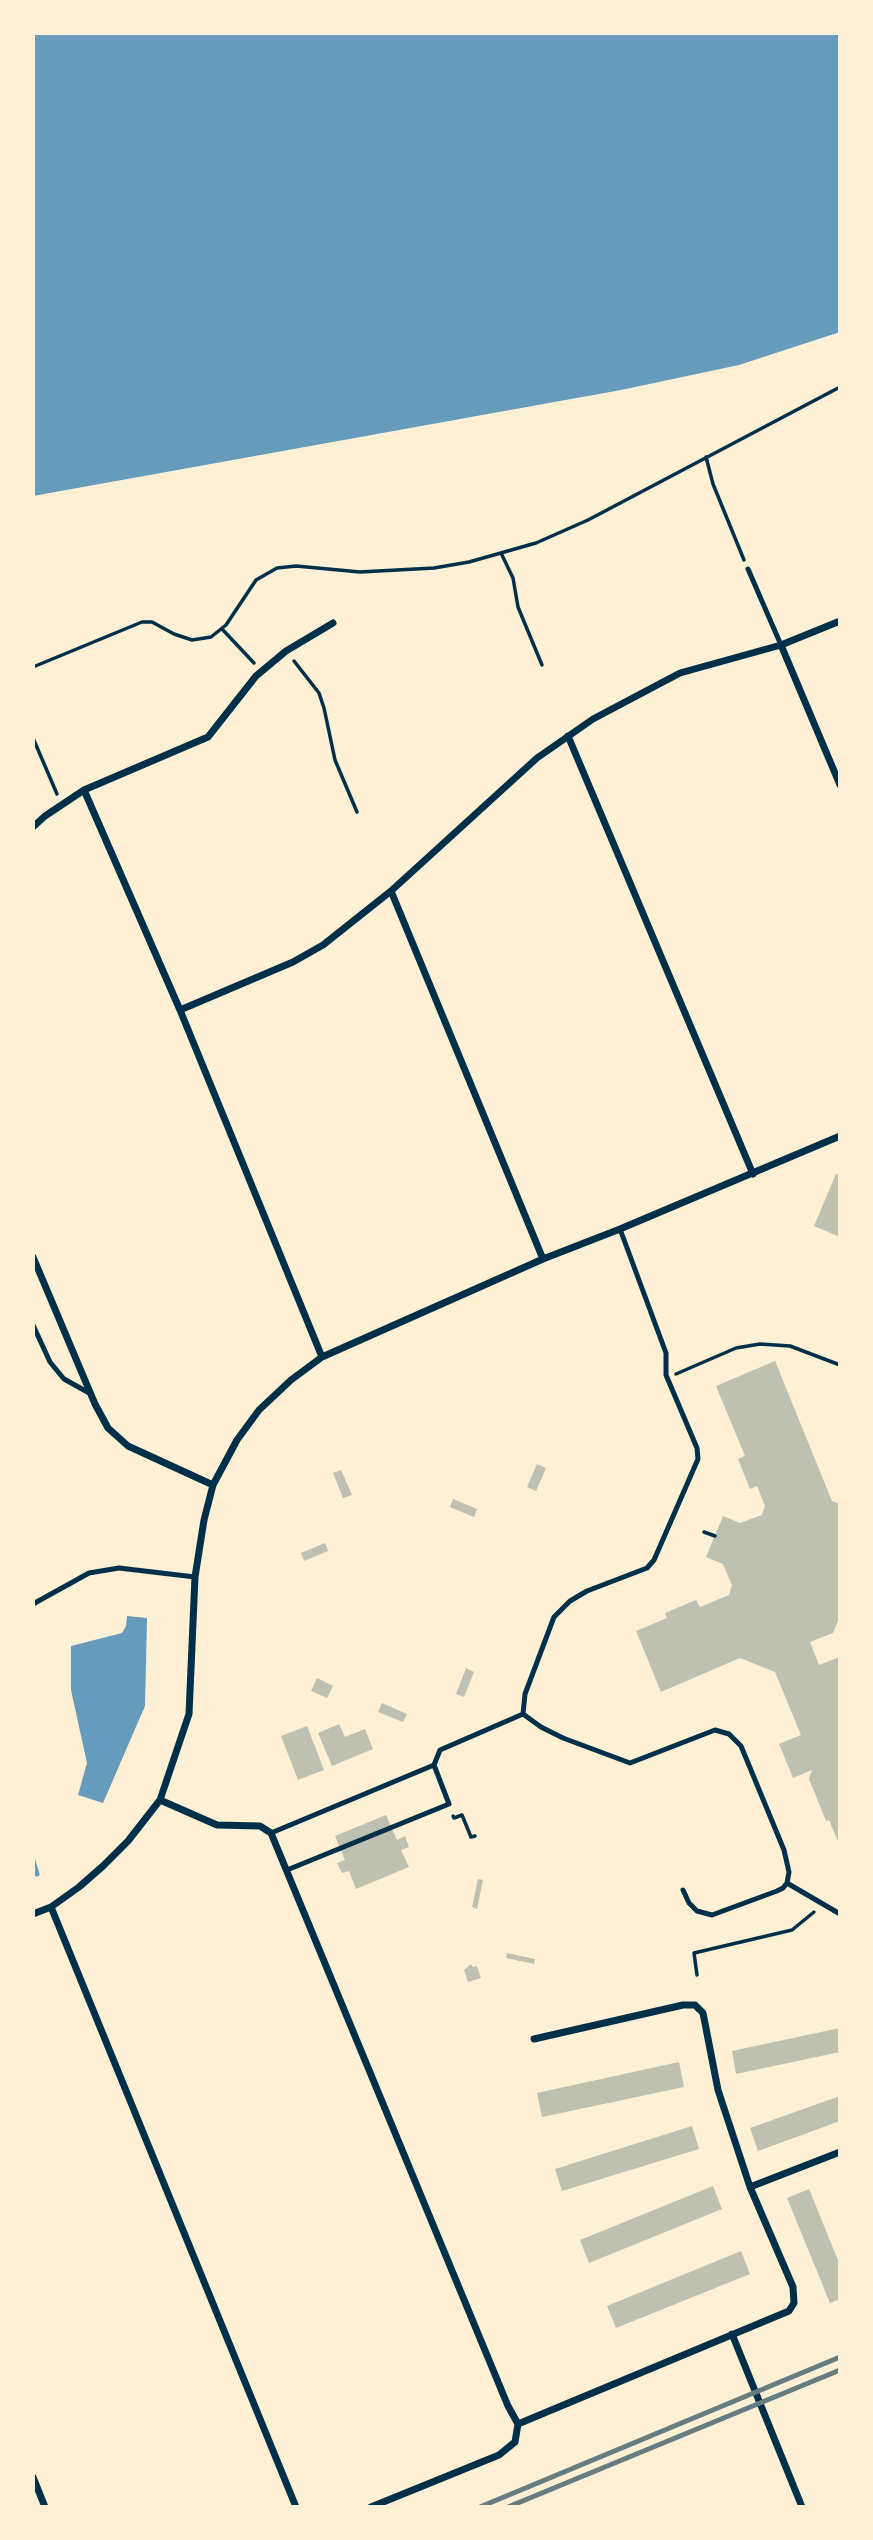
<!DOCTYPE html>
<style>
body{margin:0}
#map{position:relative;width:873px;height:2540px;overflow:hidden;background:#fdf0d5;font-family:Roboto,sans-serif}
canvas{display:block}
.frame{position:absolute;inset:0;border:35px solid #fdf0d5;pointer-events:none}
</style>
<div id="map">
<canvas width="873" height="2540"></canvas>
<div class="frame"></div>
</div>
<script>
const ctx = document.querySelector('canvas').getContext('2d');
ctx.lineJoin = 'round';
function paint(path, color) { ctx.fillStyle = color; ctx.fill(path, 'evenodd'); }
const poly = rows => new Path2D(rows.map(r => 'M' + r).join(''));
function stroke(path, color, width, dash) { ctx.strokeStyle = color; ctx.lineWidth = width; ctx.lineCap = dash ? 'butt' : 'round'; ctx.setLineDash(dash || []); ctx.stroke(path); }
const water = poly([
 [33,33,840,33,840,332,739,365,621,390,33,496],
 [127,1616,147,1618,145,1706,103,1803,78,1795,87,1763,71,1690,71,1646,122,1633,126,1626]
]);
const stream = poly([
 [33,1861,37,1874]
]);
const building = poly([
 [836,1174,840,1175,840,1237,814,1226],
 [775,1361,832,1501,840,1504,840,1616,833,1633,810,1642,819,1665,840,1657,840,1846,829,1820,826,1821,809,1779,812,1770,793,1778,779,1744,801,1735,775,1672,740,1658,661,1692,636,1631,667,1618,665,1613,696,1600,700,1607,729,1595,732,1585,723,1564,706,1557,723,1516,740,1523,762,1515,765,1506,757,1486,750,1489,738,1459,745,1456,716,1386],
 [537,1464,546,1468,536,1491,527,1487],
 [341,1470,352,1495,343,1498,333,1473],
 [453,1499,477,1509,474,1517,450,1507],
 [325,1543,328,1551,304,1561,301,1553],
 [466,1668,474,1672,464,1697,456,1694],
 [317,1678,333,1686,327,1698,311,1691],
 [382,1703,407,1714,403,1722,378,1712],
 [339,1724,345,1737,365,1729,373,1749,332,1766,318,1733],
 [307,1726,324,1770,298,1780,281,1736],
 [386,1815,397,1840,405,1836,409,1847,401,1850,409,1867,356,1889,349,1871,342,1873,337,1863,345,1860,335,1836],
 [478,1879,483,1880,477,1909,472,1907],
 [507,1953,535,1959,534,1964,506,1958],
 [471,1964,473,1967,477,1966,481,1978,468,1982,464,1970],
 [840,2028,840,2052,736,2074,732,2051],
 [679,2062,684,2087,542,2117,537,2093],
 [840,2096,840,2121,758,2151,750,2128],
 [692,2126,699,2149,562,2191,555,2169],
 [713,2186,722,2209,589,2263,580,2240],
 [809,2189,840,2265,840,2299,830,2303,787,2198],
 [741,2251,750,2274,616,2328,607,2306]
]);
const path = poly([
 [706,457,713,484,744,560],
 [501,553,513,578,518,607,542,665],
 [222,629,254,663],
 [294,661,319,693,324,708,335,760,357,812],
 [33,667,142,622,152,622,174,634,192,640,211,637,226,625,256,580,277,568,296,566,360,572,434,568,469,562,536,543,588,520,840,387],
 [33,738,57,794],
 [676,1374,736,1348,760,1344,790,1346,840,1365],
 [704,1532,715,1536],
 [453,1816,454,1818,462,1815,471,1837,475,1836],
 [697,1975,694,1953,792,1930,814,1912]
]);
const service = poly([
 [748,569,781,645],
 [33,1325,50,1362,64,1379,91,1394],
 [33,1604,89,1573,119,1568,195,1577],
 [523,1714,525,1694,554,1617,570,1601,587,1591,647,1568,654,1560,698,1459,697,1448,666,1375,666,1353,620,1229],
 [523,1714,541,1727,563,1738,630,1763,715,1730,729,1734,741,1746,784,1850,789,1872,787,1883,783,1888,777,1891,712,1915,697,1911,689,1903,683,1890],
 [271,1833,434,1765,440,1750,523,1714],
 [287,1870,449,1804,434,1765],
 [787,1883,840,1914]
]);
const minor = poly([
 [781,645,840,785],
 [568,736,753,1174],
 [84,790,180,1010,322,1357],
 [33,827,45,816,84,790,208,737,256,676,286,651,333,623],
 [391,891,543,1259],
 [180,1010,293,962,323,945,391,891,537,758,593,719,680,673,781,645,840,621],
 [33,1257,95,1404,108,1428,128,1446,213,1485],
 [160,1800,217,1825,260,1826,271,1833,508,2406,518,2424],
 [51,1907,296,2507],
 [33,1914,51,1907,79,1887,103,1866,128,1841,160,1800,189,1714,195,1577,204,1520,213,1485,237,1440,259,1410,291,1380,322,1357,543,1259,620,1229,840,1136],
 [750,2187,840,2152],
 [732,2334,802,2507],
 [33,2477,45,2507],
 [371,2507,499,2455,515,2442,518,2424,789,2311,794,2303,793,2287,750,2187,718,2090,703,2013,695,2005,683,2005,534,2039]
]);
const rail = poly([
 [480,2507,840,2357],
 [508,2507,840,2370]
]);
paint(water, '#669bbc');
stroke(stream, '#669bbc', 5);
paint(building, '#bec0b2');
stroke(path, '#003049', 3.5);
stroke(service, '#003049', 5);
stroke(minor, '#003049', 7);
stroke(rail, '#657d81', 5);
</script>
